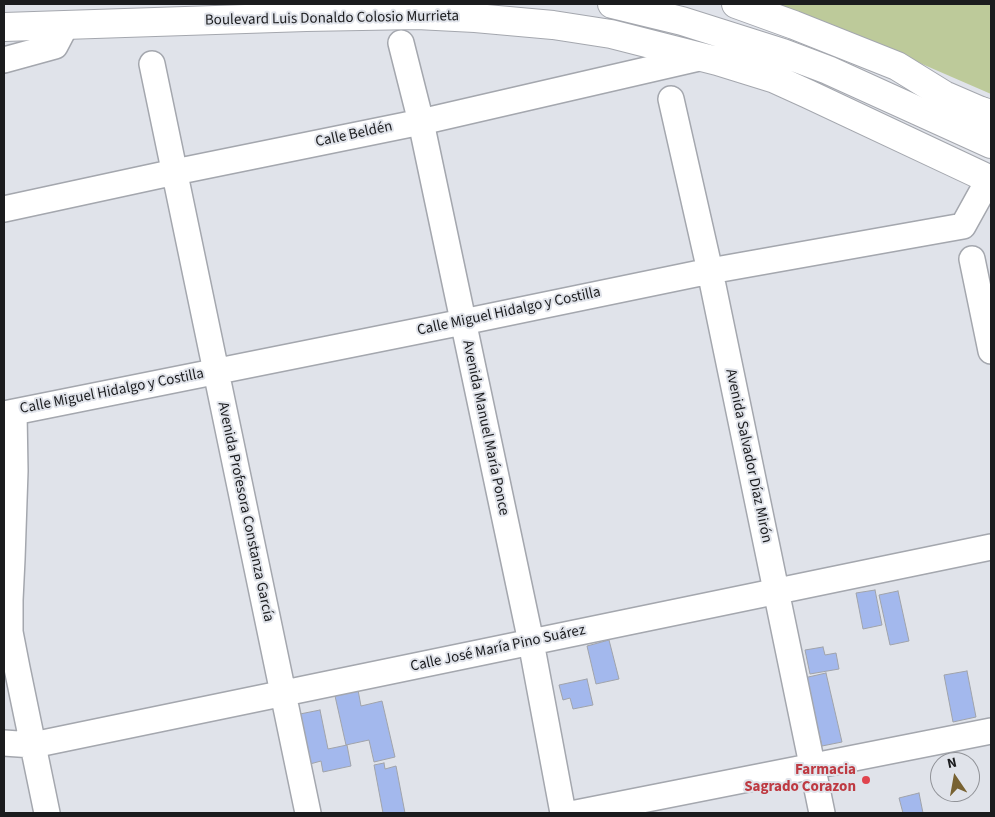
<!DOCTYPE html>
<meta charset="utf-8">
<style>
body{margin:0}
#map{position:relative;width:995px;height:817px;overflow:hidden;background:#e0e3ea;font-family:"Source Sans 3",sans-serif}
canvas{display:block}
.frame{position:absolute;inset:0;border:5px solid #1b1c1e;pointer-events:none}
.north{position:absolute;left:930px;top:752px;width:50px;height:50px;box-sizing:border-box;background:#e0e3ea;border:1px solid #919398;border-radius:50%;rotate:348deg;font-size:14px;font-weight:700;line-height:20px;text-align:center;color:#1b1c1e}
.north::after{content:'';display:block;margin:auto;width:18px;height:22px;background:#786232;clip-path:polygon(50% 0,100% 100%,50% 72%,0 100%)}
</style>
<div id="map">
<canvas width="995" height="817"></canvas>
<div class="frame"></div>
<div class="north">N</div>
</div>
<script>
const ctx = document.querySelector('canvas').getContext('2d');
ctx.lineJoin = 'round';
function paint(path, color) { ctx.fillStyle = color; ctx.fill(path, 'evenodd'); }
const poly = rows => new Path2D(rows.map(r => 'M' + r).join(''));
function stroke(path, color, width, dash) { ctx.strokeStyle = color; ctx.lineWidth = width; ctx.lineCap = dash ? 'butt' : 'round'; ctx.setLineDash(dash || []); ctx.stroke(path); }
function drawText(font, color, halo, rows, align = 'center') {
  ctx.font = font + ' "Source Sans 3",sans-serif'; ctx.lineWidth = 4; ctx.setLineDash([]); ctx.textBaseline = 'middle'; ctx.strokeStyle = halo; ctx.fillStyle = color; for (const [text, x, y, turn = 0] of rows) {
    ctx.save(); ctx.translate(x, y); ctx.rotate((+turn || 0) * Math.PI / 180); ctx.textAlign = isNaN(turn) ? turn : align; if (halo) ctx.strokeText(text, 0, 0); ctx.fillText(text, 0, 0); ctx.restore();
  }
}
const green = poly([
 [776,4,991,4,991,94,846,31]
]);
const building = poly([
 [875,590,882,625,863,629,856,593,875,590],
 [898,591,909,641,890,645,879,595,898,591],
 [609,640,619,679,596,684,587,646,609,640],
 [823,647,825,655,836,653,839,669,810,674,805,650,823,647],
 [967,671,976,717,953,722,944,675,967,671],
 [826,673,842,742,822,746,809,692,804,678,826,673],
 [587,679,593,705,573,709,570,698,563,700,559,685,587,679],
 [358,690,361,706,382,701,395,757,374,762,369,740,346,745,335,696,358,690],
 [320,710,328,749,347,745,351,766,323,772,321,761,310,764,300,714,320,710],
 [384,763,385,769,396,766,405,813,383,813,374,765,384,763],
 [919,793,923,813,903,813,899,798,919,793]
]);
const minor = poly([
 [401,43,421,122,531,642,563,813],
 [4,60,55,46,66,25],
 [152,64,308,813],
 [671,99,710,271,822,813],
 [4,209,175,172,421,122,703,57],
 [972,259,991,351],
 [14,412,15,471,12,559,10,600,10,632,17,668,47,813],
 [4,414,463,322,710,271,963,226,989,179],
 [4,743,33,745,991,547],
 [576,813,991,731]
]);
const major = poly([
 [736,4,794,25,897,66,944,95,981,111,991,121]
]);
const highway = poly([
 [612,4,682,21,783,53,828,70,991,144],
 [4,27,306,17,417,15,475,18,553,25,611,34,717,61,775,79,808,94,991,180],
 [981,111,991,114]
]);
const markers = [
 [866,780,5,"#e0444e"]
];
const streetNames = [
 ["Boulevard Luis Donaldo Colosio Murrieta",332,19,-1],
 ["Calle Beldén",354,135,-12],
 ["Calle Miguel Hidalgo y Costilla",509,312,-12],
 ["Calle Miguel Hidalgo y Costilla",112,392,-11],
 ["Avenida Manuel María Ponce",485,428,78],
 ["Avenida Salvador Díaz Mirón",748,456,78],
 ["Avenida Profesora Constanza García",245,512,78],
 ["Calle José María Pino Suárez",498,649,-12]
];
const healthNames = [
 ["Farmacia",856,771],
 ["Sagrado Corazon",856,788]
];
paint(green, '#bdca9a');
paint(building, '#a3b8ed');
stroke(building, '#a0a3aa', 1);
stroke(minor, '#a4a7ae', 28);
stroke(major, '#a4a7ae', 30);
stroke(highway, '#a4a7ae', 30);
stroke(minor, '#fff', 25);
stroke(major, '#fff', 28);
stroke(highway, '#fff', 28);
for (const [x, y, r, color] of markers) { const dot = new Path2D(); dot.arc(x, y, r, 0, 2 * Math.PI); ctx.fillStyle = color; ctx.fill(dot); stroke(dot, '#e0e3ea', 2); }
drawText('15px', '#1b1c1e', '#e0e3ea', streetNames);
drawText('bold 15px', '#be3a42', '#e0e3ea', healthNames, 'right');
</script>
